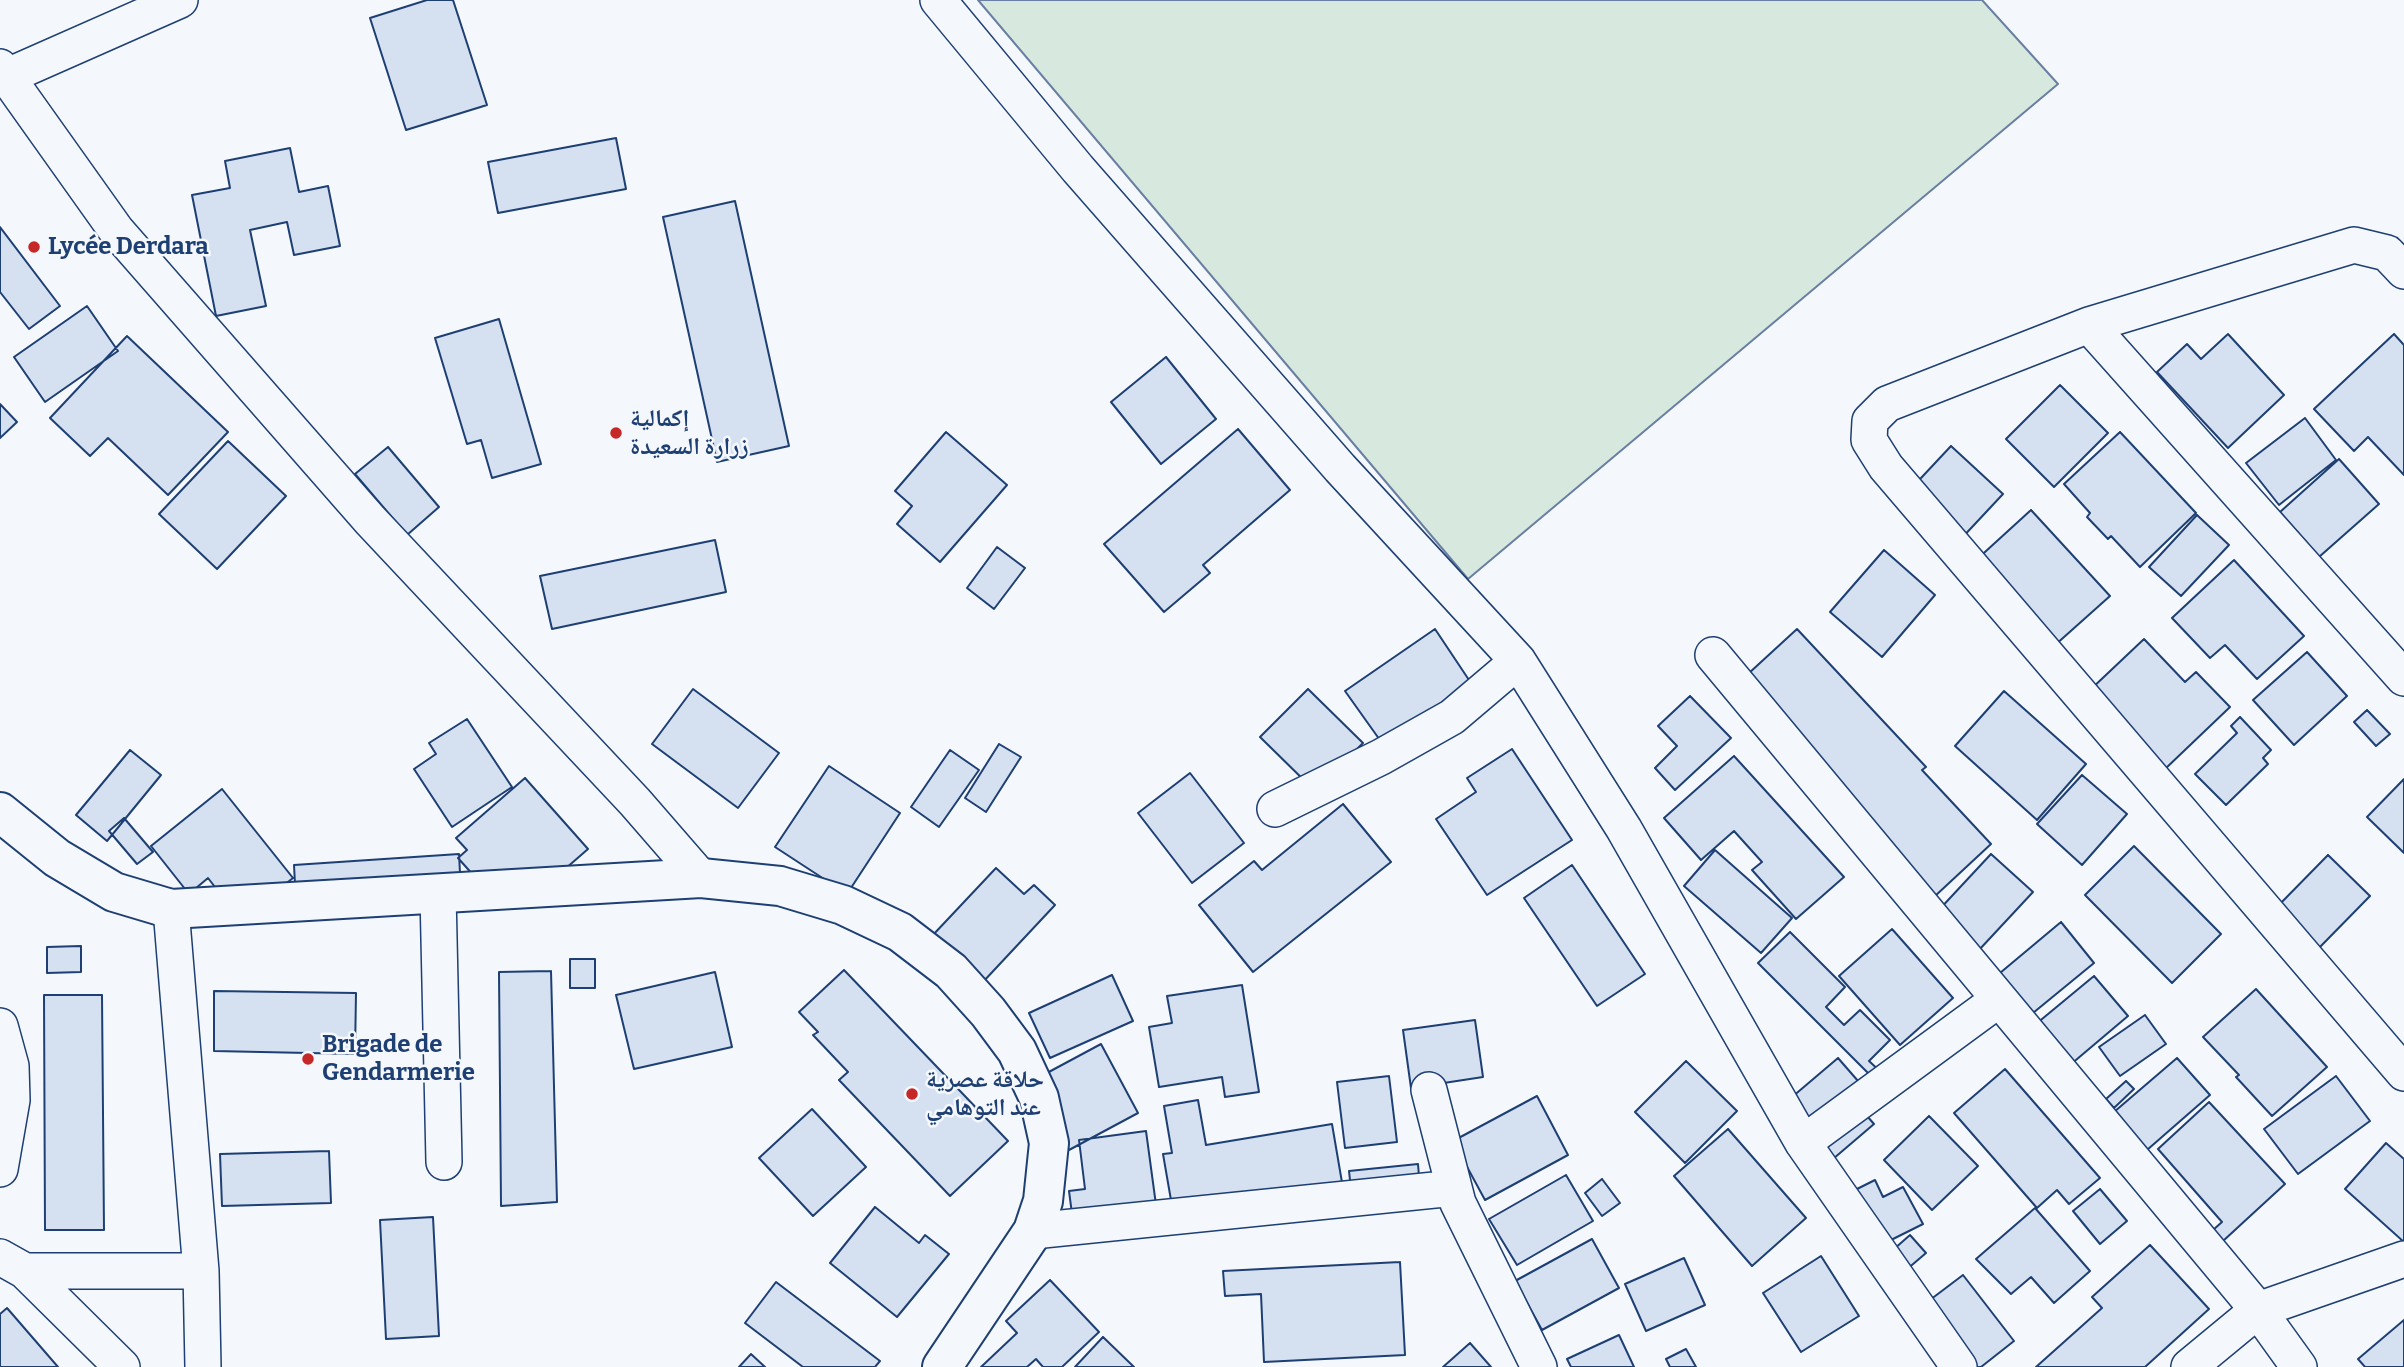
<!DOCTYPE html>
<meta charset="utf-8">
<style>
body{margin:0}
canvas{display:block;background:#f4f7fb}
</style>
<canvas width="2404" height="1367"></canvas>
<script>
const ctx = document.querySelector('canvas').getContext('2d');
ctx.lineJoin = 'round';
function paint(path, color) { ctx.fillStyle = color; ctx.fill(path, 'evenodd'); }
const poly = rows => new Path2D(rows.map(r => 'M' + r).join(''));
function stroke(path, color, width, dash) { ctx.strokeStyle = color; ctx.lineWidth = width; ctx.lineCap = dash ? 'butt' : 'round'; ctx.setLineDash(dash || []); ctx.stroke(path); }
function drawText(font, color, halo, rows, align = 'center') {
  ctx.font = font + ' Bitter,"Noto Naskh Arabic",serif'; ctx.lineWidth = 5; ctx.setLineDash([]); ctx.textBaseline = 'middle'; ctx.strokeStyle = halo; ctx.fillStyle = color; for (const [text, x, y, turn = 0] of rows) {
    ctx.save(); ctx.translate(x, y); ctx.rotate((+turn || 0) * Math.PI / 180); ctx.textAlign = isNaN(turn) ? turn : align; if (halo) ctx.strokeText(text, 0, 0); ctx.fillText(text, 0, 0); ctx.restore();
  }
}
const green = poly([
 [978,0,1982,0,2058,84,1468,579,978,0]
]);
const building = poly([
 [427,0,453,0,487,105,406,130,370,18,427,0],
 [616,138,626,189,498,213,488,162,616,138],
 [290,148,299,192,328,186,340,246,294,255,287,222,250,230,266,306,216,316,192,195,230,188,225,161,290,148],
 [735,201,789,446,717,462,663,217,735,201],
 [0,227,60,306,29,329,0,292,0,227],
 [87,306,118,351,45,402,14,357,87,306],
 [499,319,541,464,492,478,481,440,467,444,435,338,499,319],
 [2228,334,2284,395,2228,448,2157,372,2187,344,2201,359,2228,334],
 [2394,334,2404,345,2404,475,2368,437,2354,451,2314,409,2394,334],
 [127,336,228,432,168,495,108,438,90,456,50,418,127,336],
 [1166,357,1216,419,1161,464,1111,402,1166,357],
 [2060,385,2108,433,2054,487,2006,439,2060,385],
 [0,404,17,422,0,438,0,404],
 [2305,418,2336,460,2279,505,2246,463,2305,418],
 [1238,429,1290,490,1203,565,1210,573,1164,612,1104,544,1238,429],
 [946,432,1007,485,940,562,897,524,912,506,895,491,946,432],
 [2120,432,2196,513,2140,567,2111,536,2108,539,2087,517,2090,513,2064,484,2120,432],
 [228,441,286,496,217,569,159,514,228,441],
 [1951,446,2003,494,1959,541,1907,493,1951,446],
 [388,447,439,507,407,535,355,474,388,447],
 [2339,459,2379,504,2319,557,2280,512,2339,459],
 [2031,510,2110,596,2054,646,1974,562,2031,510],
 [2197,515,2229,545,2181,596,2149,567,2197,515],
 [715,540,726,592,552,629,540,576,715,540],
 [997,547,1025,568,994,609,967,588,997,547],
 [1884,550,1935,595,1882,657,1830,612,1884,550],
 [2234,560,2304,636,2257,679,2225,645,2210,658,2172,618,2234,560],
 [1435,629,1471,683,1382,743,1345,691,1435,629],
 [1797,629,1926,767,1922,770,1991,844,1934,897,1736,685,1797,629],
 [2144,639,2185,682,2196,672,2230,707,2164,770,2089,691,2144,639],
 [2307,652,2347,696,2294,745,2253,700,2307,652],
 [693,689,779,753,738,808,652,744,693,689],
 [1308,689,1363,743,1315,791,1260,737,1308,689],
 [2004,691,2086,764,2037,820,1955,746,2004,691],
 [1690,696,1731,738,1675,790,1655,768,1677,746,1658,726,1690,696],
 [2367,710,2390,734,2376,746,2354,722,2367,710],
 [2240,717,2271,750,2263,758,2268,764,2226,805,2195,774,2237,733,2231,726,2240,717],
 [467,719,512,787,452,827,414,769,436,754,429,743,467,719],
 [999,744,1021,757,986,812,965,798,999,744],
 [1512,749,1572,840,1487,895,1436,819,1476,792,1467,778,1512,749],
 [130,750,161,775,107,841,76,815,130,750],
 [950,750,979,770,939,827,911,807,950,750],
 [1734,756,1844,877,1796,919,1752,870,1762,862,1734,831,1701,860,1664,818,1734,756],
 [829,766,900,813,847,894,775,847,829,766],
 [1190,773,1244,843,1192,883,1138,813,1190,773],
 [2082,775,2127,814,2082,865,2037,824,2082,775],
 [525,778,588,849,534,896,491,895,458,858,467,850,456,838,525,778],
 [2404,779,2404,853,2367,817,2404,779],
 [222,789,293,878,260,904,244,885,225,900,208,878,189,894,151,846,222,789],
 [1343,804,1391,862,1253,972,1199,905,1254,861,1262,870,1343,804],
 [124,818,153,852,137,864,109,831,124,818],
 [2134,846,2221,934,2172,983,2085,895,2134,846],
 [1715,850,1792,918,1761,953,1684,886,1715,850],
 [459,854,461,892,296,903,294,865,459,854],
 [1991,854,2033,892,1979,950,1937,912,1991,854],
 [2328,855,2370,896,2318,949,2276,908,2328,855],
 [1572,865,1645,974,1597,1006,1524,898,1572,865],
 [996,868,1024,894,1034,885,1055,905,982,983,932,936,996,868],
 [2061,922,2094,963,2033,1013,2000,973,2061,922],
 [1892,929,1953,998,1900,1045,1839,976,1892,929],
 [1790,932,1845,987,1826,1007,1844,1025,1860,1010,1890,1040,1869,1061,1884,1075,1893,1098,1758,963,1790,932],
 [81,946,81,972,47,973,47,947,81,946],
 [570,959,595,959,595,988,570,988,570,959],
 [844,970,1008,1141,950,1196,839,1080,848,1072,813,1035,818,1032,799,1012,844,970],
 [551,971,557,1202,501,1206,499,972,551,971],
 [715,972,732,1047,634,1069,616,995,715,972],
 [1112,975,1133,1021,1050,1058,1029,1013,1112,975],
 [2094,976,2128,1016,2070,1065,2036,1024,2094,976],
 [1242,985,1259,1092,1225,1097,1222,1077,1159,1087,1149,1027,1172,1023,1167,996,1242,985],
 [2256,989,2327,1067,2272,1116,2236,1077,2239,1075,2203,1037,2256,989],
 [214,991,356,993,355,1054,214,1051,214,991],
 [44,995,102,995,104,1230,45,1230,44,995],
 [2145,1015,2166,1044,2120,1076,2099,1047,2145,1015],
 [1475,1020,1483,1077,1411,1088,1403,1030,1475,1020],
 [1101,1044,1138,1113,1069,1150,1032,1081,1101,1044],
 [1838,1058,1865,1089,1853,1100,1874,1124,1833,1159,1785,1103,1838,1058],
 [2177,1058,2210,1095,2147,1150,2114,1112,2177,1058],
 [1686,1061,1737,1111,1685,1163,1635,1112,1686,1061],
 [2005,1069,2100,1178,2069,1204,2057,1190,2037,1208,1954,1113,2005,1069],
 [1389,1076,1397,1142,1345,1148,1337,1082,1389,1076],
 [2336,1076,2370,1121,2298,1174,2264,1129,2336,1076],
 [2126,1081,2134,1089,2114,1108,2106,1099,2126,1081],
 [1537,1096,1568,1155,1485,1200,1453,1141,1537,1096],
 [1198,1100,1206,1145,1332,1124,1345,1200,1176,1229,1163,1154,1172,1153,1164,1106,1198,1100],
 [2209,1102,2285,1184,2223,1241,2213,1230,2222,1222,2158,1149,2209,1102],
 [812,1109,866,1167,813,1216,759,1158,812,1109],
 [1929,1116,1978,1166,1932,1210,1884,1160,1929,1116],
 [1728,1129,1806,1218,1752,1266,1674,1176,1728,1129],
 [1146,1131,1159,1227,1075,1237,1069,1191,1085,1189,1079,1140,1146,1131],
 [2386,1143,2404,1159,2404,1242,2345,1189,2386,1143],
 [329,1151,331,1203,222,1206,220,1154,329,1151],
 [1418,1164,1421,1201,1353,1208,1349,1171,1418,1164],
 [1566,1175,1593,1221,1517,1265,1489,1219,1566,1175],
 [1602,1179,1620,1203,1602,1216,1585,1193,1602,1179],
 [1875,1180,1883,1197,1903,1187,1923,1224,1875,1248,1847,1194,1875,1180],
 [2100,1189,2127,1221,2100,1244,2073,1211,2100,1189],
 [875,1207,919,1243,925,1235,949,1254,897,1317,830,1263,875,1207],
 [2035,1208,2090,1271,2054,1303,2031,1277,2011,1294,1976,1259,2035,1208],
 [433,1217,439,1336,386,1339,380,1220,433,1217],
 [1910,1235,1926,1253,1892,1282,1877,1264,1910,1235],
 [1592,1239,1619,1288,1542,1330,1515,1281,1592,1239],
 [2150,1245,2209,1309,2145,1367,2036,1367,2102,1308,2092,1297,2150,1245],
 [1821,1256,1859,1316,1801,1352,1763,1293,1821,1256],
 [1684,1258,1705,1305,1646,1331,1625,1284,1684,1258],
 [1400,1262,1405,1355,1264,1362,1261,1294,1225,1296,1223,1271,1400,1262],
 [1963,1275,2014,1341,1981,1367,1956,1367,1914,1312,1963,1275],
 [1050,1280,1099,1332,1062,1367,1043,1367,1036,1359,1027,1367,981,1367,1017,1333,1006,1321,1050,1280],
 [776,1282,880,1361,875,1367,803,1367,745,1323,776,1282],
 [7,1308,58,1367,0,1367,0,1314,7,1308],
 [2404,1320,2404,1367,2365,1367,2358,1359,2404,1320],
 [1619,1335,1634,1367,1571,1367,1567,1359,1619,1335],
 [1103,1337,1134,1367,1075,1367,1103,1337],
 [1470,1343,1491,1367,1443,1367,1470,1343],
 [1686,1349,1696,1367,1670,1367,1666,1359,1686,1349],
 [751,1354,765,1367,739,1367,751,1354]
]);
const street = poly([
 [938,0,1078,169,1340,468,1518,661,1624,829,1803,1143,1959,1367],
 [0,67,116,230,370,520,635,802,701,878],
 [8,76,180,0],
 [2404,271,2387,253,2354,245,2089,325,1887,404,1870,421,1869,440,1886,467,2404,1073],
 [2089,325,2404,678],
 [1713,655,2258,1310,2299,1367],
 [1275,809,1381,757,1452,717,1518,661],
 [438,894,444,1162],
 [171,909,201,1271,203,1367],
 [0,1026,11,1066,12,1100,0,1169],
 [1429,1090,1458,1203,1539,1367],
 [1803,1143,1998,1000],
 [1033,1231,1454,1188],
 [0,1257,25,1271,122,1367],
 [25,1271,201,1271],
 [2189,1367,2258,1310,2404,1259]
]);
const secondary = poly([
 [0,812,57,858,114,892,171,909,701,878,780,886,843,905,900,932,951,971,988,1012,1017,1051,1039,1098,1049,1143,1043,1201,1033,1231,942,1367]
]);
const markers = [
 [34,247,7,"#c62828"],
 [616,433,7,"#c62828"],
 [308,1059,7,"#c62828"],
 [912,1094,7,"#c62828"]
];
const poiNames = [
 ["Lycée Derdara",48,247],
 ["إكمالية",630,419],
 ["زرارة السعيدة",630,447],
 ["Brigade de",322,1045],
 ["Gendarmerie",322,1073],
 ["حلاقة عصرية",926,1080],
 ["عند التوهامي",926,1108]
];
paint(green, '#d7e8df');
stroke(green, '#687fa3', 2);
paint(building, '#d5e0f0');
stroke(building, '#1d3f73', 2);
stroke(street, '#1d3f73', 38);
stroke(secondary, '#1d3f73', 42);
stroke(street, '#f4f7fb', 35);
stroke(secondary, '#f4f7fb', 38);
for (const [x, y, r, color] of markers) { const dot = new Path2D(); dot.arc(x, y, r, 0, 2 * Math.PI); ctx.fillStyle = color; ctx.fill(dot); stroke(dot, '#f4f7fb', 2.5); }
drawText('bold 24px', '#1d3f73', '#f4f7fb', poiNames, 'left');
</script>
